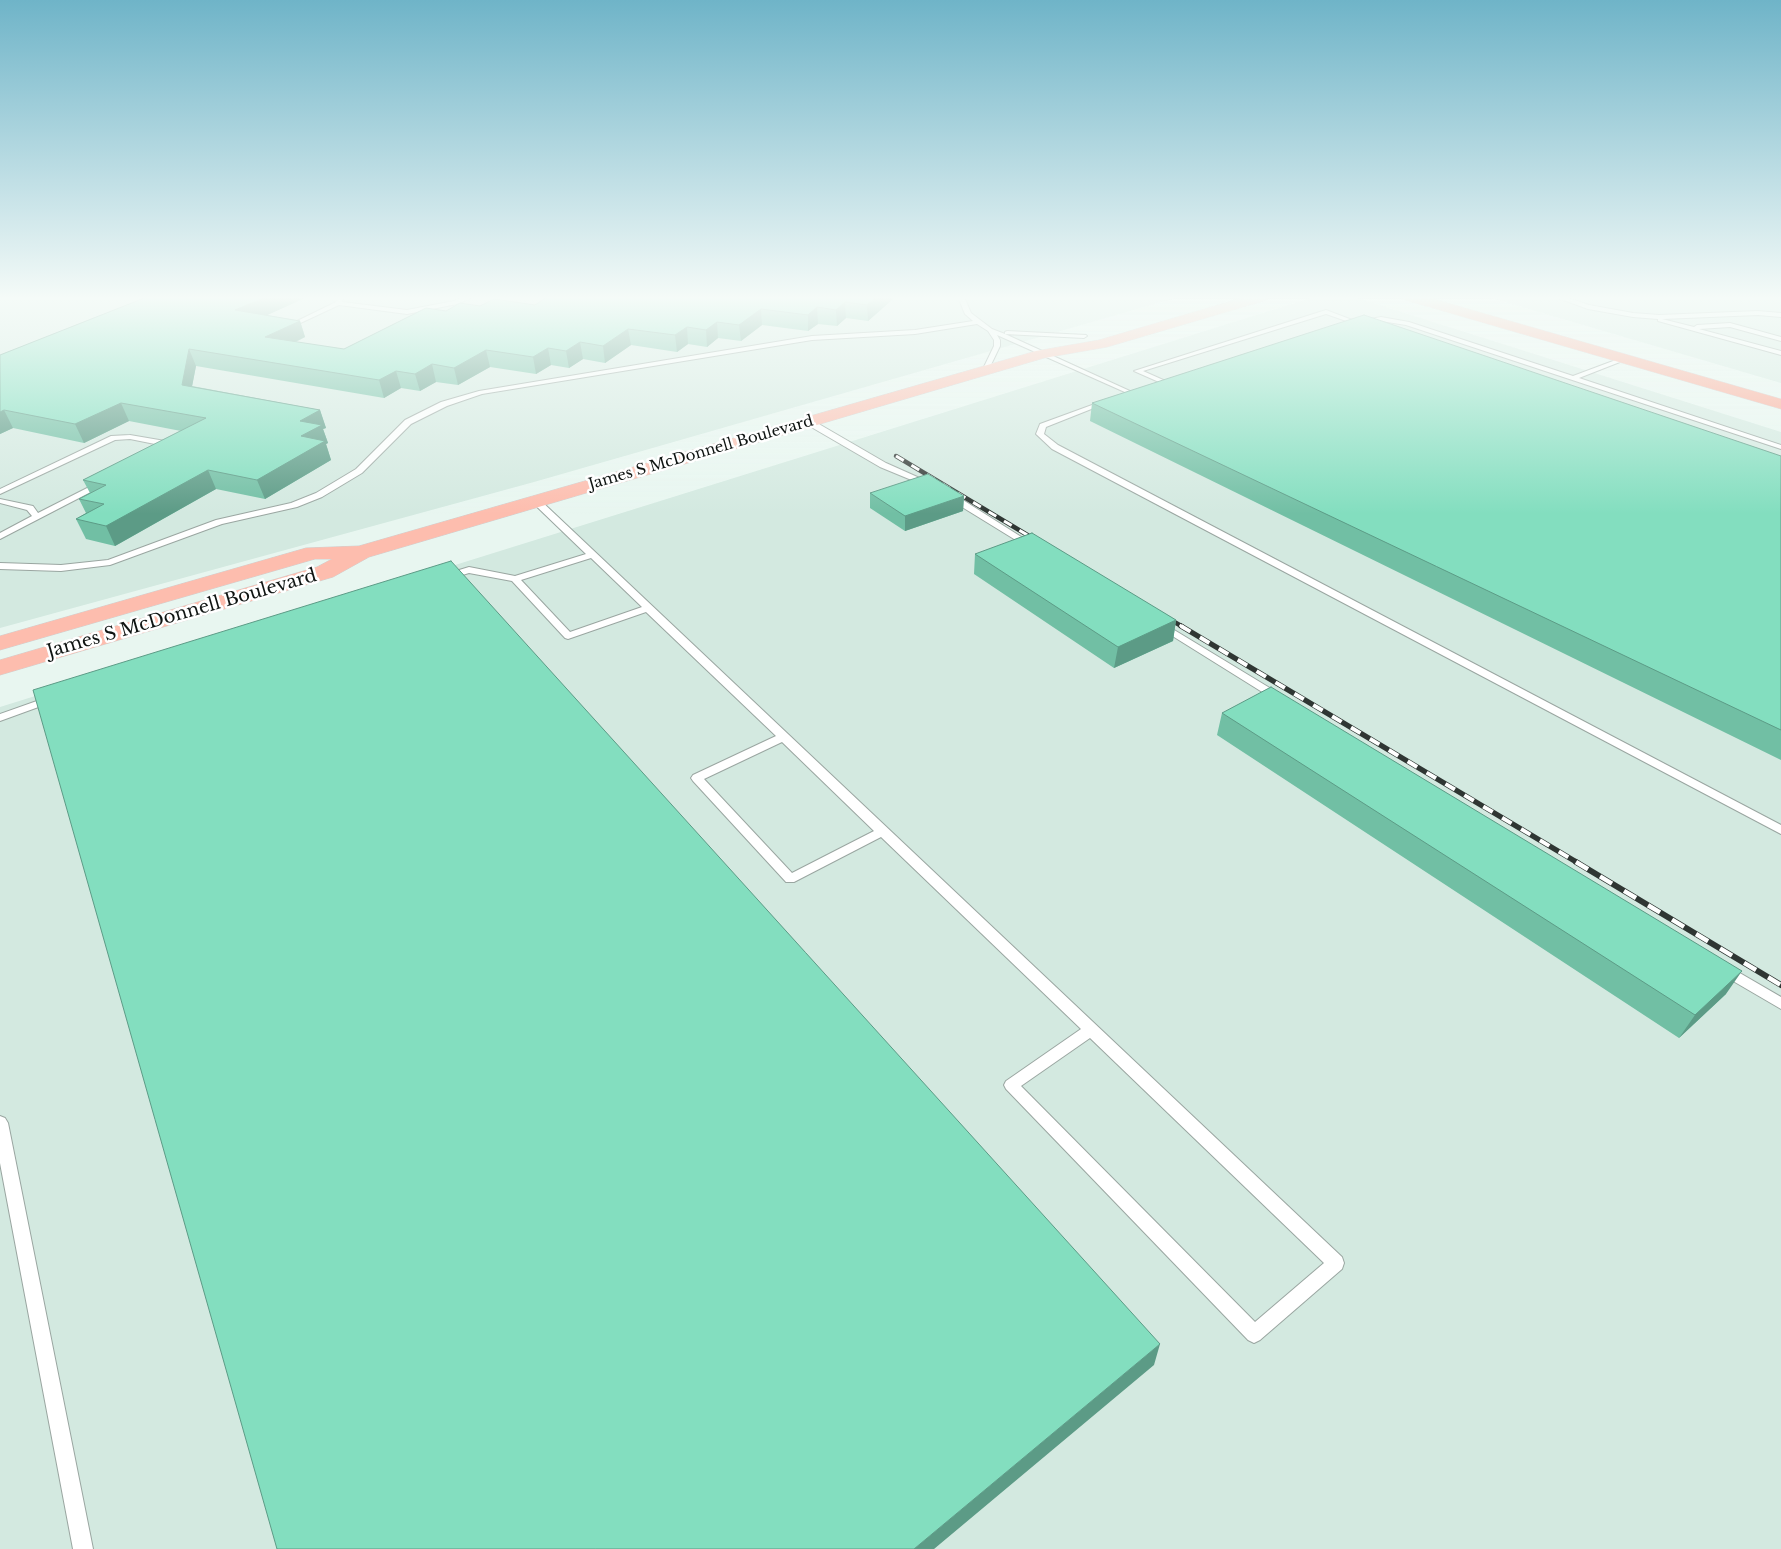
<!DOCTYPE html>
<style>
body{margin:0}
canvas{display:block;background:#e8f6f0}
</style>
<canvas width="1781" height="1549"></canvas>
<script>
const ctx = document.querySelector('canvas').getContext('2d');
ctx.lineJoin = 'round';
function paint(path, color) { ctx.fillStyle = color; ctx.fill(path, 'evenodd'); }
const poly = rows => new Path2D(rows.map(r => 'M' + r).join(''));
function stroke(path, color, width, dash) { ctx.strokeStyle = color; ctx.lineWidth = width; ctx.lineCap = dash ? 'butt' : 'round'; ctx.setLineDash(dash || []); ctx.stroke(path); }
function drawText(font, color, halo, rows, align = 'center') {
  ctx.font = font + ' "Libre Baskerville",serif'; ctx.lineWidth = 5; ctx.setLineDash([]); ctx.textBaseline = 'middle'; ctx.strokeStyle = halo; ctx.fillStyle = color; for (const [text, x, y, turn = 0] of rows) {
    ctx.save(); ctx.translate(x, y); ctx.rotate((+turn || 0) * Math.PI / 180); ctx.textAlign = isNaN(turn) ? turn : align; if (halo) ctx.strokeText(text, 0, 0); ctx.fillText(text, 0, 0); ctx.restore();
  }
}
const built = poly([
 [0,297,1179,297,534,482,0,628],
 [1314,297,1354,297,1781,432,1781,1549,0,1549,0,707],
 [1488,297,1781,297,1781,383]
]);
const service = poly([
 [338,297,344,297,342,302,407,310,454,301,464,297,473,297,457,304,407,314,339,305,294,326,289,325,336,302,338,297],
 [958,297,964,297,971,313,992,329,1005,334,1005,332,1007,331,1086,335,1087,336,1084,338,1005,334,1132,392,1127,393,997,335,1000,340,1000,346,988,371,983,372,982,371,994,346,994,340,988,331,977,324,915,334,812,340,482,394,447,406,411,424,362,473,322,497,297,507,222,524,110,565,61,571,0,569,0,563,61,565,108,560,216,520,291,503,316,493,356,469,405,420,441,402,479,391,812,336,915,330,973,321,965,314,958,297],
 [1555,297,1565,297,1589,305,1633,313,1659,315,1758,311,1781,313,1781,317,1758,315,1662,319,1694,327,1697,325,1730,323,1781,337,1781,341,1730,327,1699,329,1781,351,1781,355,1658,321,1658,319,1633,317,1588,309,1555,297],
 [1326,310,1360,323,1355,324,1326,314,1143,371,1170,383,1171,384,1168,386,1134,371,1326,310],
 [1381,317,1409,322,1573,376,1621,358,1625,358,1625,360,1579,378,1781,445,1781,449,1406,325,1381,321,1363,323,1360,321,1381,317],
 [1103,401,1109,402,1046,427,1044,434,1058,445,1781,825,1781,834,1052,449,1036,434,1040,424,1103,401],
 [806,420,812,420,886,463,933,484,926,486,880,467,806,424,806,420],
 [130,435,165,441,170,443,171,450,164,452,163,446,160,445,130,439,115,440,0,494,0,489,111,436,130,435],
 [99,482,106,484,0,539,0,533,32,516,27,510,0,503,0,499,33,506,38,513,99,482],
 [949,495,955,495,1034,545,1030,548,1027,547,949,499,949,495],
 [533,499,539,499,1342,1257,1344,1263,1342,1269,1260,1340,1254,1343,1248,1340,1006,1089,1004,1085,1006,1081,1081,1029,881,837,794,882,786,882,693,781,691,778,693,775,776,736,646,612,568,639,565,638,512,581,469,573,446,580,443,579,443,575,469,567,515,576,586,554,533,503,533,499],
 [591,558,642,607,570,632,521,580,591,558],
 [782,742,874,831,792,873,704,779,782,742],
 [1090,1038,1324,1263,1255,1322,1021,1086,1090,1038],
 [1161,622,1283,696,1284,698,1283,700,1275,700,1158,627,1156,625,1161,622],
 [51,696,55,697,56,699,55,701,0,721,0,714,51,696],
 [1726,965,1781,997,1781,1009,1721,974,1719,970,1721,966,1726,965],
 [0,1116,5,1118,8,1123,93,1549,73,1549,0,1163,0,1116]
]);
const primary = poly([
 [1245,297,1269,297,1267,300,1107,347,1044,358,369,557,333,577,0,675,0,660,317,567,332,559,315,559,0,650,0,636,306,548,359,546,1036,351,1099,340,1245,297]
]);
const trunk = poly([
 [1403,297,1427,297,1781,399,1781,409,1405,300,1403,297]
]);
const railFar2 = poly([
 [896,456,1039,542],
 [1164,616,1183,627]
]);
const railFar1 = poly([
 [1181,626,1578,863]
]);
const rail = poly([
 [1576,862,1781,985]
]);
const wall = poly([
 [147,297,307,297,267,315,300,321,305,337,296,342,344,349,446,311,480,306,535,305,893,299,868,321,846,318,837,326,818,324,808,331,762,325,741,341,718,338,707,347,688,344,677,352,631,345,605,363,583,359,569,368,551,365,536,374,490,367,458,385,436,382,420,391,401,388,384,398,196,366,192,386,320,410,326,428,323,429,328,443,326,444,331,460,265,499,216,489,115,546,86,539,76,519,86,513,79,499,90,493,83,480,181,431,129,421,84,443,13,428,0,434,0,355],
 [1092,403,1781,456,1781,760,1090,421],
 [870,493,964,496,963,511,905,531,870,508],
 [975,554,1176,620,1173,641,1114,668,974,574],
 [1222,713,1726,994,1679,1038,1217,735]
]);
const shadedWall = poly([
 [266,297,307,297,241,327,235,310],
 [876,297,893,297,893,299,868,321,867,305],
 [845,302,846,318,837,326,836,310],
 [817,307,818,324,808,331,808,315],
 [761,309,762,325,741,341,739,325],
 [300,321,305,337,271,353,265,337],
 [717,322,718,338,707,347,706,330],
 [687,327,688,344,677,352,675,335],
 [628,329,631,345,605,363,603,346],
 [580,342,583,359,569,368,566,351],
 [548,348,551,365,536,374,533,357],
 [189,349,196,366,189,402,182,385],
 [486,350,490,367,458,385,454,368],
 [432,364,436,382,420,391,415,374],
 [396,371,401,388,384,398,379,380],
 [121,403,129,421,84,443,75,424],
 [4,410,13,428,0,434,0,412],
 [320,410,326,428,323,429,328,443,326,444,331,460,265,499,257,480,301,436,300,421],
 [208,470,216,489,115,546,106,526],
 [964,496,963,511,905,531,905,516],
 [1176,620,1173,641,1114,668,1118,647],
 [1742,971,1726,994,1679,1038,1695,1015],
 [1160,1344,1154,1365,934,1549,914,1549]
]);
const building = poly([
 [147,297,266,297,235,310,300,321,265,337,344,349,426,308,446,311,460,303,480,306,494,299,535,305,547,297,876,297,867,305,845,302,836,310,817,307,808,315,761,309,739,325,717,322,706,330,687,327,675,335,628,329,603,346,580,342,566,351,548,348,533,357,486,350,454,368,432,364,415,374,396,371,379,380,189,349,182,385,320,410,300,421,322,425,301,436,325,441,257,480,208,470,106,526,76,519,104,504,79,499,106,485,83,480,206,418,121,403,75,424,4,410,0,412,0,355,147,297],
 [1364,315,1781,456,1781,730,1092,403,1364,315],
 [928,474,964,496,905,516,870,493,928,474],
 [1032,533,1176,620,1118,647,975,554,1032,533],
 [451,561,1160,1344,914,1549,277,1549,33,690,451,561],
 [1271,687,1742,971,1695,1015,1222,713,1271,687]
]);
const farStreetnames = [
 ["James S McDonnell Boulevard",701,453,-16]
];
const streetNames = [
 ["James S McDonnell Boulevard",182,614,-16]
];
paint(built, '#d3e9e0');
stroke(service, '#9aa6a1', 2);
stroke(primary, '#cfd0d0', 1);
stroke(trunk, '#cfd0d0', 1);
paint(service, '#fff');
paint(primary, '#fdbdae');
paint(trunk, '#fca793');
stroke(railFar2, '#2f3633', 4.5);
stroke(railFar1, '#2f3633', 5.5);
stroke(rail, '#2f3633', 6);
stroke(railFar2, '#fff', 3, [9]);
stroke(railFar1, '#fff', 4, [11]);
stroke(rail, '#fff', 4.5, [14]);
paint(wall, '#71bfa4');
paint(shadedWall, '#5c9b86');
paint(building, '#83debf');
stroke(building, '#5c9b86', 1);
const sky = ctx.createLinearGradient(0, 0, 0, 514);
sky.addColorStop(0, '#6fb4c8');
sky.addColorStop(0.58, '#f5fbf8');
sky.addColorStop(1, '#f5fbf800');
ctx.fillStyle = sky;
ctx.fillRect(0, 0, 1781, 514);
drawText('15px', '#0f1412', '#fff', farStreetnames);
drawText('18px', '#0f1412', '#fff', streetNames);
</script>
